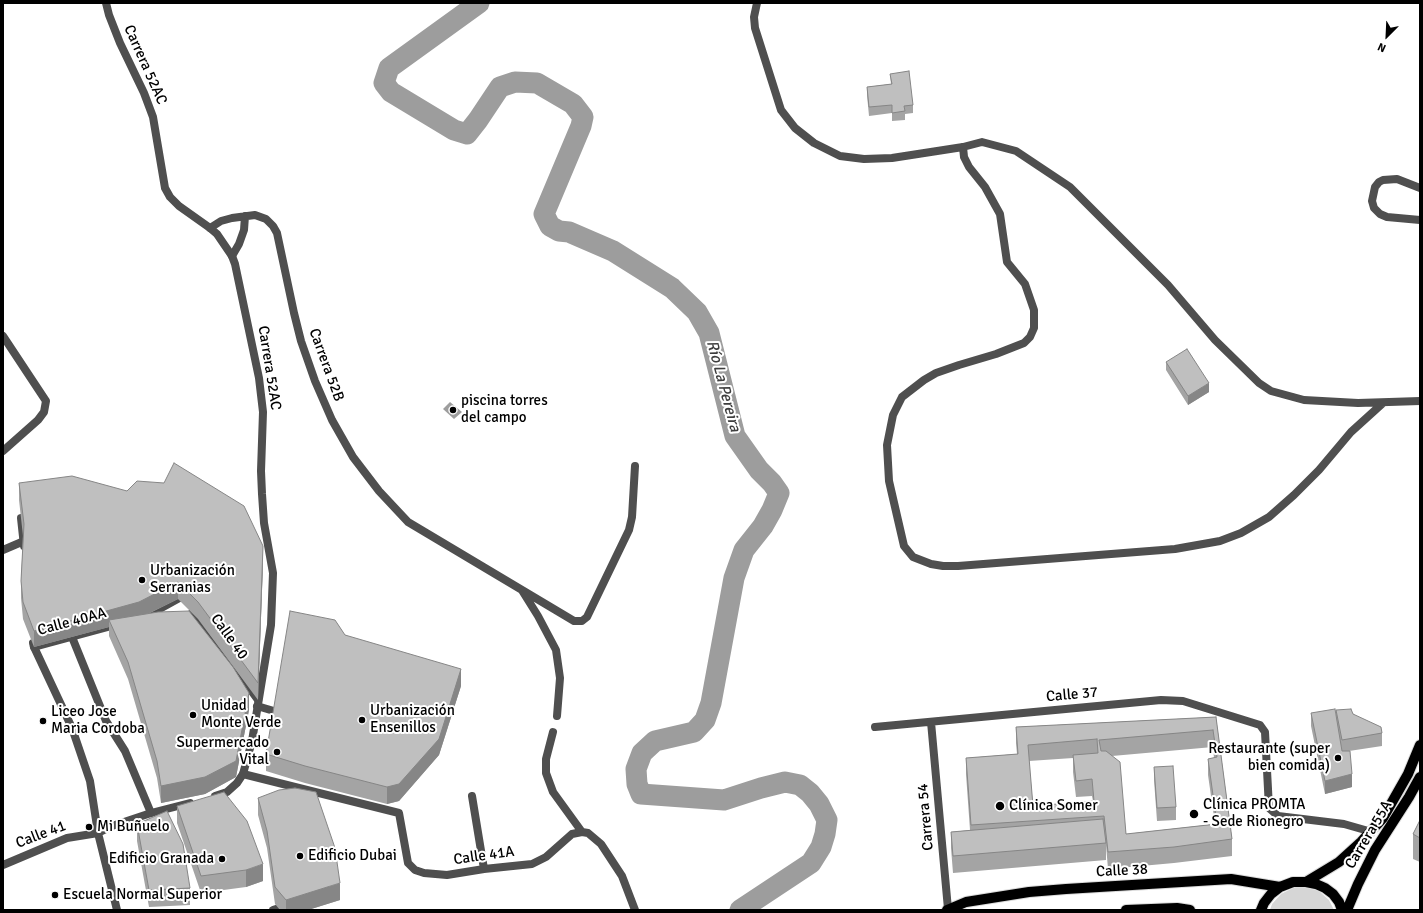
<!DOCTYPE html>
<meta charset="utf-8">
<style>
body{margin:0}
#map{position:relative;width:1423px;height:913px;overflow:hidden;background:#fff;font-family:Signika,sans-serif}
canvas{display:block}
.frame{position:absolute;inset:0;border:4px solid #000;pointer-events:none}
.north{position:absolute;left:1367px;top:16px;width:40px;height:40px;-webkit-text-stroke:3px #fff;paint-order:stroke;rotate:204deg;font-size:11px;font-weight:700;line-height:16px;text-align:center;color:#000}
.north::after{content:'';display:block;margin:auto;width:14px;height:18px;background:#000;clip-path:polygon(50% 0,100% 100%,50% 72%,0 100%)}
</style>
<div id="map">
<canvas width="1423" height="913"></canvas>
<div class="frame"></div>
<div class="north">N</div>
</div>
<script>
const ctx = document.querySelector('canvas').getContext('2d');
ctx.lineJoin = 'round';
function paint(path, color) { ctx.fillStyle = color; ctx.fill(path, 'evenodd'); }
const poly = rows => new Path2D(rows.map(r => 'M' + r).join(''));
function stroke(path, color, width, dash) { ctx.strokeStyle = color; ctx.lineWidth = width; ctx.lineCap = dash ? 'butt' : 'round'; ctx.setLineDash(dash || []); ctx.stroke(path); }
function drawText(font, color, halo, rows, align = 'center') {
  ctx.font = font + ' Signika,sans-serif'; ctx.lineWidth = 4; ctx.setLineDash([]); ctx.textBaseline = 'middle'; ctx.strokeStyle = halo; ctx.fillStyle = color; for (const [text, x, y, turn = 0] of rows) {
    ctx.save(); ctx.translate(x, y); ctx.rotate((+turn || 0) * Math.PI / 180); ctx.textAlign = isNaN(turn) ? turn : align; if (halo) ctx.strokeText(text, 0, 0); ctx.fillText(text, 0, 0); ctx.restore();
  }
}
const green = poly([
 [1306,887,1319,891,1329,900,1334,910,1270,910,1272,904,1281,894,1293,888]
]);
const water = poly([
 [450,402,462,412,454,419,443,409]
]);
const river = poly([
 [479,3,389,68,384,83,391,92,454,130,467,134,478,120,500,87,515,82,537,83,573,104,583,117,581,126,544,214,550,226,559,231,569,232,613,251,672,288,697,312,709,333,735,436,759,470,772,483,779,493,772,510,763,526,744,550,734,578,711,703,705,720,694,732,655,741,642,753,636,769,637,784,641,794,724,800,761,788,785,782,800,785,810,793,819,804,827,820,825,834,821,847,811,863,740,910]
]);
const pedestrian = poly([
 [21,518,24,546],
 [145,617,183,596],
 [33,643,34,647,119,624]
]);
const minor = poly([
 [757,3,754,17,755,28,781,110,795,128,814,143,840,156,864,159,892,158,963,147,982,142,1016,151,1070,187,1168,285,1215,340,1259,383,1271,391,1304,400,1358,403,1420,401],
 [963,147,964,157,969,167,985,187,1000,214,1007,262,1025,284,1034,310,1034,328,1030,337,1024,343,996,354,959,365,936,373,924,380,902,397,893,415,887,445,889,481,904,546,913,557,931,564,943,566,958,566,1175,549,1220,541,1241,533,1269,517,1294,495,1319,470,1351,432,1383,403],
 [1420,188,1397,179,1383,180,1379,182,1375,187,1372,201,1374,208,1380,214,1387,217,1420,220],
 [210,228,221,221,232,218,255,215,266,219,273,226,277,233,294,313,301,341,315,381,332,420,353,457,379,491,408,522,574,621,582,621,587,617,629,530,632,517,635,466],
 [232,256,239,244,244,230,245,216],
 [3,336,46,401,44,412,38,420,3,451],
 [3,550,24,541,33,541],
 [523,592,538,616,556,650,560,678,557,716],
 [193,611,258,700],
 [72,637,106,721,125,751,151,813],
 [257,706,284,714],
 [931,722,948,909],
 [875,727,1161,700,1183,701,1260,725,1265,732,1269,808,1278,816,1344,824,1372,832],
 [553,732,546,759,546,773,553,792,582,832],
 [243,774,399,813,408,863,415,870,424,873,447,875,484,869,532,864,546,857,572,834,582,832,588,833,601,844,622,876,635,910],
 [472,796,484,869],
 [3,865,67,838,98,833,90,781,72,728,34,647],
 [273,910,288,905]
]);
const tertiary = poly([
 [106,3,109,15,120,43,144,93,153,117,165,188,170,197,179,206,210,228,217,234,232,256,235,264,259,378,263,412,261,471,262,494,264,523,273,573,271,625,252,741,243,774,237,783,227,792,215,796],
 [117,910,98,833,112,826,151,813,190,803]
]);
const primary = poly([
 [1306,882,1339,862,1361,842,1383,818,1408,774,1420,745],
 [947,910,966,902,1029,892,1066,889,1231,879,1280,887],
 [1126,910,1177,908,1190,910],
 [1261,910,1264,903,1271,894,1280,887,1293,882,1306,882,1316,884,1325,888,1333,894,1339,902,1342,910],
 [1347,910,1358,884,1375,850,1409,797,1420,777]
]);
const wall = poly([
 [890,74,913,105,913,113,905,114,905,120,892,121,892,113,869,116,867,95,867,87,891,84],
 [1166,362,1209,392,1188,405,1166,370],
 [19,483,263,563,258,700,198,619,178,599,150,613,249,710,236,777,205,794,161,803,157,778,128,679,109,636,109,627,34,647,23,619,21,598,21,581,23,536,19,500],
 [345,635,461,686,439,755,399,801,387,804,305,783,266,771,266,754],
 [1336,710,1353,714,1382,733,1382,746,1349,751,1352,787,1325,794,1311,726,1311,713,1336,715],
 [1216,717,1232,839,1232,856,1174,863,1108,869,1106,845,1106,860,953,873,951,848,951,832,970,830,966,774,966,758,1017,754,1016,743,1016,727],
 [1213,747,1214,758,1208,759,1208,775,1215,824,1126,834,1112,756],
 [1073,758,1073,772,1076,797,1092,796,1093,801,1033,806,1029,761],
 [1154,767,1176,807,1176,820,1157,821,1154,780],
 [258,798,340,900,308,910,280,910,275,904,267,848,258,815],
 [177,806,263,881,246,887,201,893,177,823],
 [1420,820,1420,862,1413,859,1413,834],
 [137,824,190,888,190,905,149,907,137,841]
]);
const shadedWall = poly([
 [1209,383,1209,392,1188,405,1188,396],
 [263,546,263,563,258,700,258,683],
 [178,582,178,599,139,618,109,620,109,627,34,647,34,631],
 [461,669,461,686,439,755,399,801,387,804,387,787],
 [249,693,249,710,236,777,205,794,161,803,161,786],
 [1352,774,1352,787,1325,794,1325,781],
 [263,864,263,881,246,887,246,870],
 [340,883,340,900,308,910,286,910,286,900]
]);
const building = poly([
 [909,71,913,105,904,106,905,111,892,113,892,105,869,107,867,87,892,84,890,74,909,71],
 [1187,349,1209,383,1188,396,1166,362,1187,349],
 [174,463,244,506,263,546,258,683,198,602,178,582,139,602,34,631,23,602,21,581,24,524,19,483,72,476,127,491,137,481,164,483,174,463],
 [189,611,233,667,249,693,236,761,205,777,161,786,157,761,128,662,109,620,158,612,189,611],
 [290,611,335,620,345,635,461,669,439,739,399,784,387,787,305,766,266,754,290,611],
 [1335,709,1342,751,1350,751,1352,774,1325,781,1311,713,1335,709],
 [1351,709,1353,714,1381,727,1382,733,1342,740,1336,710,1351,709],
 [1216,717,1232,839,1174,847,1108,852,1104,816,971,825,966,758,1018,754,1016,727,1216,717],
 [1213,730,1217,757,1208,759,1217,824,1126,834,1120,762,1106,751,1101,751,1099,740,1213,730],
 [1097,739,1098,753,1073,755,1076,781,1092,779,1094,801,1033,806,1028,745,1097,739],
 [1173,766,1176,807,1157,808,1154,767,1173,766],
 [295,788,316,792,335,848,340,883,286,900,275,887,267,831,258,798,279,790,295,788],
 [224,792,247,821,263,864,246,870,201,876,177,806,224,792],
 [167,811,183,844,190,888,149,890,137,824,167,811],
 [1103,819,1106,843,953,856,951,832,1103,819],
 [1420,820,1420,838,1413,834,1420,820]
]);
const markers = [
 [453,410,4,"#000"],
 [142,580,4,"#000"],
 [193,715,4,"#000"],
 [362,720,4,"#000"],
 [43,721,4,"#000"],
 [277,752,4,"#000"],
 [1338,758,4,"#000"],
 [1000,806,5,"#000"],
 [1194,814,5,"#000"],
 [89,827,4,"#000"],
 [300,856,4,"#000"],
 [222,859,4,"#000"],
 [55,895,4,"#000"]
];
const streetNames = [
 ["Carrera 52AC",145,65,66],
 ["Carrera 52B",326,365,70],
 ["Carrera 52AC",269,368,81],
 ["Calle 40AA",72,622,-15],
 ["Calle 40",229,637,54],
 ["Calle 37",1072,695,-5],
 ["Carrera 54",926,817,-95],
 ["Calle 41",41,835,-21],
 ["Carrera 55A",1369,835,-59],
 ["Calle 41A",484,856,-8],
 ["Calle 38",1122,871,-3]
];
const poiNames = [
 ["piscina torres",461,401],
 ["del campo",461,418],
 ["Urbanización",150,571],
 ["Serranias",150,588],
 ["Unidad",201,706],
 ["Monte Verde",201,723],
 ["Urbanización",370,711],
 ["Ensenillos",370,728],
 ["Liceo Jose",51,712],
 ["Maria Cordoba",51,729],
 ["Supermercado",269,743,"right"],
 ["Vital",269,760,"right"],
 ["Restaurante (super",1330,749,"right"],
 ["bien comida)",1330,766,"right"],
 ["Clínica PROMTA",1203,805],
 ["- Sede Rionegro",1203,822],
 ["Clínica Somer",1009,806],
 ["Mi Buñuelo",97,827],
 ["Edificio Dubai",308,856],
 ["Edificio Granada",214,859,"right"],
 ["Escuela Normal Superior",63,895]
];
const waterNames = [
 ["Río La Pereira",723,386,75]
];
paint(green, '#d6d6d6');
paint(water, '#9d9d9d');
stroke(river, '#9d9d9d', 21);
stroke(primary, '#dbdbdb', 12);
stroke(pedestrian, '#4f4f4f', 8);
stroke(minor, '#4f4f4f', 8);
stroke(tertiary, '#4f4f4f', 8);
stroke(primary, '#000', 10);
paint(wall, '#a4a4a4');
paint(shadedWall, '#868686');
paint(building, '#bfbfbf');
stroke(building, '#868686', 1);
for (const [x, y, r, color] of markers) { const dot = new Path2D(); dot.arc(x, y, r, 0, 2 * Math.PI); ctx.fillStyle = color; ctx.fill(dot); stroke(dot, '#fff', 1.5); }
drawText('15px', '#000', '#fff', streetNames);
drawText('15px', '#000', '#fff', poiNames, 'left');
drawText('italic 16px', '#3e3e3e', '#fff', waterNames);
</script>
